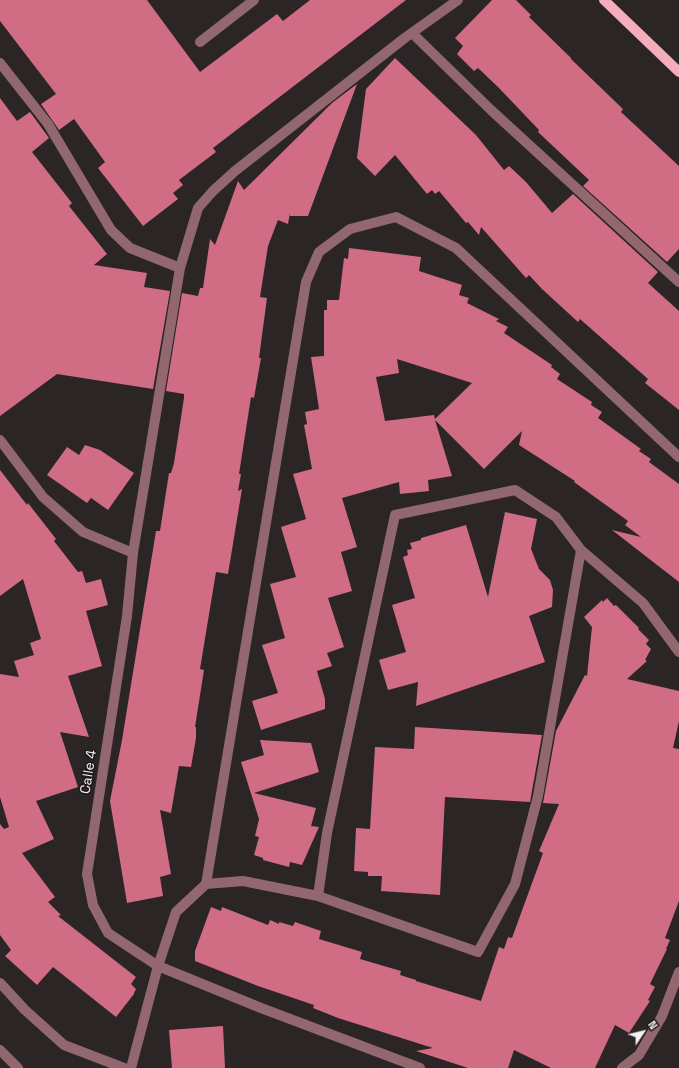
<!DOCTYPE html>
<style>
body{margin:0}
#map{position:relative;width:679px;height:1068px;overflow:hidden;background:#2b2526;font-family:"Space Grotesk",sans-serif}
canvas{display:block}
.north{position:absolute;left:623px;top:1012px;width:40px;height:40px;-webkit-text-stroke:3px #211b1c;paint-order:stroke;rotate:55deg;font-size:11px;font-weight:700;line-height:16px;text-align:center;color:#f5f0f1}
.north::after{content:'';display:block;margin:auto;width:14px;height:18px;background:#f5f0f1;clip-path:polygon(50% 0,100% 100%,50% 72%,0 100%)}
</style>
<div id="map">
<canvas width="679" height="1068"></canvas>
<div class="north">N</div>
</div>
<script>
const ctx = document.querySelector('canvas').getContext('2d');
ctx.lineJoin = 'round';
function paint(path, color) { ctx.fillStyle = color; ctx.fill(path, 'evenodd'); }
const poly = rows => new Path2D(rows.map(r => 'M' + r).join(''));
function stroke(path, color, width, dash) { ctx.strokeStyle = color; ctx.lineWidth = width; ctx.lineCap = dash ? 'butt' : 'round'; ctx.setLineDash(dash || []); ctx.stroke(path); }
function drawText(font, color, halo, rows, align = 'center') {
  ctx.font = font + ' "Space Grotesk",sans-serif'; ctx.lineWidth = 3.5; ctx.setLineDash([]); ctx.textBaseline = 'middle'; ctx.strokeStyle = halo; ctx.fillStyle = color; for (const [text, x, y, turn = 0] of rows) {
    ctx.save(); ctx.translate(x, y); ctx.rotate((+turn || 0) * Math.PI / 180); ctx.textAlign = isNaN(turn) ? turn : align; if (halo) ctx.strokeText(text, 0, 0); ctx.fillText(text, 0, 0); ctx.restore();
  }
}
const building = poly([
 [0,0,147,0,200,72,277,14,283,21,310,0,406,0,213,148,216,152,179,180,183,185,173,193,178,199,143,226,98,168,105,162,74,119,59,130,41,104,56,94,0,21],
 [492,0,516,0,531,15,529,17,571,58,571,59,623,109,621,112,679,166,679,249,667,262,583,186,589,180,538,132,539,130,498,87,478,68,474,71,457,54,463,46,455,38],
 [395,58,476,135,504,170,509,166,526,182,552,213,573,194,658,272,648,283,679,311,679,410,645,383,648,379,580,319,578,322,542,289,529,275,526,278,481,227,479,235,468,222,466,223,439,191,435,194,432,190,427,194,395,155,375,176,357,158,366,89],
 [357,84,308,216,290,216,290,213,288,224,278,220,268,246,260,297,267,298,259,358,261,358,254,398,251,397,239,474,241,474,238,491,242,489,228,574,216,572,200,669,204,670,195,727,196,727,196,738,191,767,179,766,171,813,160,810,171,874,160,877,163,896,127,903,110,801,122,740,156,531,160,531,169,473,171,473,174,463,184,398,184,394,166,391,182,293,198,296,200,288,203,288,210,239,215,245,238,181,244,190,332,103],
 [0,98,17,121,30,112,49,138,32,152,72,203,69,206,107,254,94,265,147,273,144,287,170,291,153,389,57,374,0,416],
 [349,248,421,257,419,271,462,285,459,295,469,298,467,303,499,319,496,321,508,327,504,333,552,365,551,367,560,374,557,379,592,402,591,405,602,412,598,418,641,449,639,451,651,459,649,462,679,484,679,582,612,530,641,537,625,525,628,521,574,482,575,481,519,445,522,431,484,469,435,420,452,476,428,480,429,491,400,494,399,482,342,498,357,547,341,552,352,591,328,598,344,647,327,653,332,666,317,671,325,699,325,709,261,730,252,701,278,693,262,645,285,638,270,584,296,577,281,527,306,519,293,474,312,469,304,425,307,424,305,412,319,409,311,357,324,356,324,310,327,310,327,300,339,300,344,258,348,259],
 [397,359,472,383,435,419,434,415,385,421,376,377,399,373],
 [85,445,100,450,134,473,108,510,91,498,87,503,47,475,67,447,79,455],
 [0,470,27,505,28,503,56,539,54,541,78,572,82,571,86,583,101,579,108,605,86,611,102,666,68,676,89,737,60,732,78,787,36,801,54,839,22,853,55,897,48,902,61,915,58,916,136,977,131,984,136,989,134,993,134,994,116,1017,53,967,37,985,5,956,11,950,0,935,0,824,4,829,9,827,0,797,0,674,19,677,14,661,34,655,30,643,41,639,23,579,0,596],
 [505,512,537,519,531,549,539,569,550,580,553,590,552,607,529,616,545,662,416,706,418,682,388,690,379,660,406,652,392,605,415,598,403,557,408,555,407,550,412,549,410,543,421,540,421,538,466,525,488,597],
 [607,598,614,606,616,605,639,628,638,629,649,640,646,644,651,649,645,660,647,661,627,679,679,691,679,721,673,748,679,749,679,901,665,938,670,940,666,949,667,949,650,984,655,987,648,1000,650,1001,629,1033,615,1025,595,1068,551,1068,514,1050,508,1068,468,1068,416,1051,433,1048,338,1018,313,1008,314,1005,258,986,195,961,195,951,211,907,221,911,222,907,268,925,270,920,279,924,279,922,293,926,295,922,321,931,319,939,362,952,360,959,401,971,400,975,416,980,416,981,481,1001,499,947,504,949,508,937,512,938,543,853,539,851,559,804,543,803,556,731,585,675,587,676,592,627,584,617,602,600,603,602],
 [415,727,542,735,530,802,445,797,440,895,381,891,382,876,368,876,368,872,354,871,356,828,370,829,375,747,414,749],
 [260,740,311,743,319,772,254,793,316,808,311,826,319,827,302,865,290,862,289,867,263,860,263,858,254,855,259,837,255,836,259,819,241,762,264,755],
 [223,1026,225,1068,172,1068,169,1030]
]);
const minor = poly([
 [412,33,492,111,679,282],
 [200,42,254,0],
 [0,63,48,124,111,230,130,248,180,268,133,553,127,616,87,874,93,905,108,933,158,966,261,1008,420,1068],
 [180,268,198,208,213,191,235,171,406,37,458,0],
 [0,440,43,497,83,532,133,553],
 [206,884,243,881,318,896,327,833,395,515,515,490,556,517,581,550,643,603,679,652],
 [318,896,478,952,515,884,538,796,581,550],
 [0,983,25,1010,64,1045,124,1068],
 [0,1050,18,1068],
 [131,1068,158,966,176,912,206,884,306,282,319,252,350,229,396,217,456,248,679,457],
 [622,1068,639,1055,662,1016,679,972]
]);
const major = poly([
 [604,0,679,72]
]);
const streetNames = [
 ["Calle 4",89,772,-81]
];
paint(building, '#d06c84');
stroke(minor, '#936770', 10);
stroke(major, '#f6adbb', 10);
drawText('14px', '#f5f0f1', '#211b1c', streetNames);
</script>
